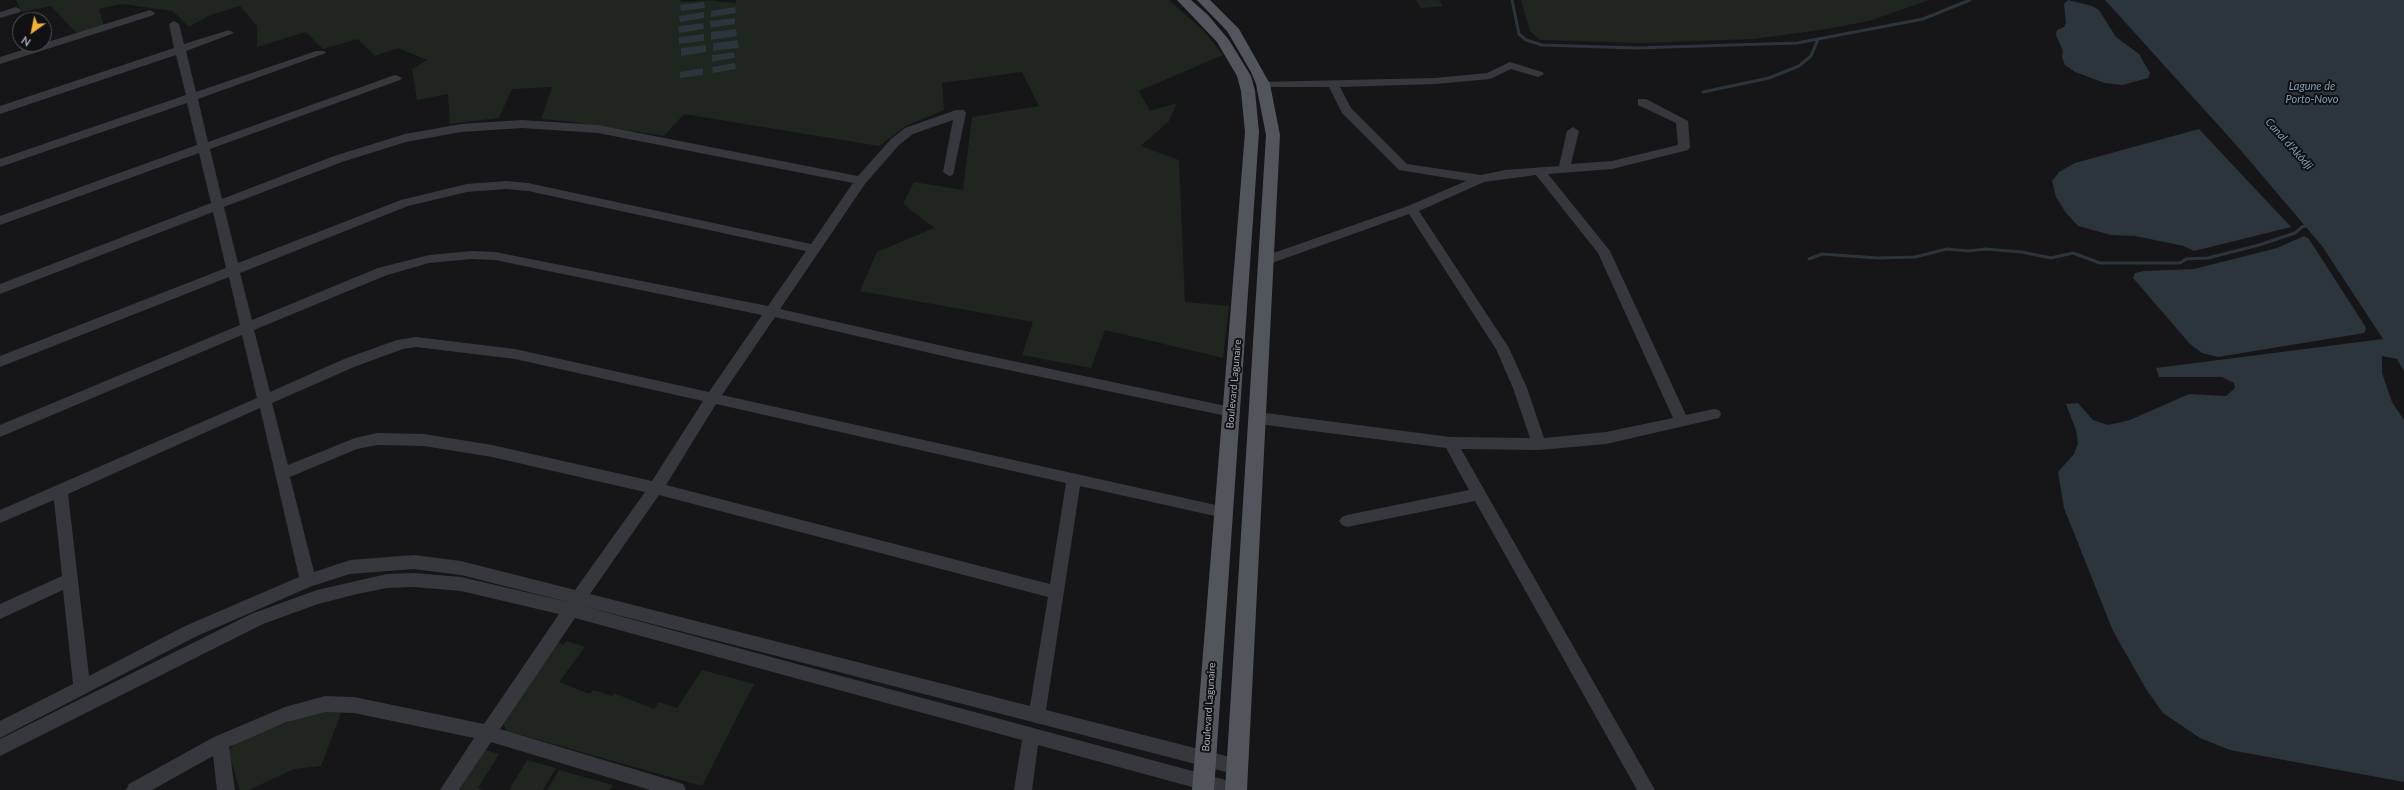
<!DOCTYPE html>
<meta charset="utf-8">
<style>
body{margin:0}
#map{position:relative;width:2404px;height:790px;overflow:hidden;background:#161618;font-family:Lato,sans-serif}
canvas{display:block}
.north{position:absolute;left:12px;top:12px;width:40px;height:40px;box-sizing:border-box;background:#111113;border:1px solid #4d4f55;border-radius:50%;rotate:213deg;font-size:11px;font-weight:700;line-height:16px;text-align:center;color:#a8adb8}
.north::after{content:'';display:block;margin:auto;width:14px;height:18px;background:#f2b134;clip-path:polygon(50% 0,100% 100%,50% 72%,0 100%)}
</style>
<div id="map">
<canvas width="2404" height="790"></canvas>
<div class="north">N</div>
</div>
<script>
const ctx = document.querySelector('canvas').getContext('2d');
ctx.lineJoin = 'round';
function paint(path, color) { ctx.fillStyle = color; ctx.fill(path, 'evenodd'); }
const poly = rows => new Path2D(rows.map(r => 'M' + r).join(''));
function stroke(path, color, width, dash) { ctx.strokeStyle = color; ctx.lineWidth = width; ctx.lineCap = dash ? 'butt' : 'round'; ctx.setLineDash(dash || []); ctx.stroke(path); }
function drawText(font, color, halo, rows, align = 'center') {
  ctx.font = font + ' Lato,sans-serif'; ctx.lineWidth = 4; ctx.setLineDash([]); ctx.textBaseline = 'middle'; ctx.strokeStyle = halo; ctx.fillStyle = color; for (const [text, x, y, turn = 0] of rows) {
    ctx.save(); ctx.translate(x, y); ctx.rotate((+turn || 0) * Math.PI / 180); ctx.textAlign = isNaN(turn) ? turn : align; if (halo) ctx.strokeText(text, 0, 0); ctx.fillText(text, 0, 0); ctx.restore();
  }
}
const green = poly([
 [16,0,680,0,681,2,715,0,712,1,736,3,736,0,1169,0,1204,31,1223,55,1139,91,1150,111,1177,103,1169,121,1141,146,1179,160,1185,302,1229,306,1223,358,1105,330,1091,368,1022,355,1033,322,860,291,877,252,934,228,903,204,914,182,963,190,972,117,1039,106,1022,72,942,83,944,110,906,126,879,146,684,114,664,136,574,122,541,119,552,87,512,89,499,118,450,124,448,94,417,100,412,69,427,60,398,48,375,56,358,39,323,49,306,32,257,47,257,26,240,6,208,16,189,27,173,11,122,4,99,9,104,26,76,33,51,6,22,12],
 [703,23,703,29,679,32,679,26],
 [738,40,739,47,713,51,713,43],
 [734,52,735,58,713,62,712,55],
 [1416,0,1439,0,1443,6,1421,8],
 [1521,0,1929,0,1869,21,1827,29,1754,39,1642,43,1540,40,1530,31],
 [567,641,585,647,559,682,590,694,593,690,612,696,614,693,654,709,659,702,677,708,702,670,754,684,702,786,507,731,503,723,558,642,563,645],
 [343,708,321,766,294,769,249,790,240,790,228,751,236,743,318,710],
 [485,750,499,754,478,788,484,790,460,790],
 [527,760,556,768,543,790,509,790],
 [559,770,613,785,610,790,547,790]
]);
const water = poly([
 [2068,0,2092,6,2099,10,2116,37,2139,54,2150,73,2148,78,2122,85,2105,83,2075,72,2065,65,2062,57,2063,51,2056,35,2057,30,2064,27,2066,23,2064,4],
 [2105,0,2404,0,2404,371,2397,359,2382,356,2382,373,2392,402,2404,420,2404,782,2230,750,2200,738,2163,713,2146,689,2113,631,2064,508,2058,472,2074,454,2078,443,2076,430,2066,404,2078,403,2093,420,2108,425,2130,420,2189,394,2226,396,2235,388,2234,383,2222,377,2159,377,2156,368,2383,339,2322,246,2238,147],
 [704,2,705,8,681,11,680,5],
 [735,7,736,13,711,17,711,11],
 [704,12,704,18,680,22,679,16],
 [735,18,735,24,711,28,710,21],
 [703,23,704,29,679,33,678,26],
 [736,29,737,36,711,40,711,32],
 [704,34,704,41,679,44,679,37],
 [738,40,739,48,713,51,713,43],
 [706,45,706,52,681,56,681,48],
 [734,52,735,58,712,62,712,55],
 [735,63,736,69,713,73,712,67],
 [703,68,703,75,680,78,680,72],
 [2199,129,2291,227,2194,251,2184,246,2135,236,2111,235,2078,226,2066,213,2056,197,2052,181,2059,172,2075,163],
 [2304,236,2309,239,2365,326,2366,329,2364,333,2218,357,2202,353,2190,344,2133,278,2135,273,2144,271,2194,269,2277,248]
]);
const stream = poly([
 [1512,0,1519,34,1526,40,1542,45,1636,48,1797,43,1923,19,1970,0],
 [1703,92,1769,78,1799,66,1811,56,1818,39],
 [1809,259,1822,254,1878,258,1915,257,1947,249,1968,251,1985,249,2022,252,2051,258,2073,253,2100,263,2180,263,2186,259,2208,258,2259,245,2295,233,2302,227,2309,225]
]);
const minor = poly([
 [16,7,21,10,20,12,0,18,0,12,16,7],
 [150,10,155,13,154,15,0,64,0,57,150,10],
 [174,21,179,24,184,44,229,30,234,33,186,51,196,92,316,51,324,51,326,53,198,99,208,142,392,76,396,75,402,78,400,80,210,149,222,199,334,156,405,134,461,124,522,120,598,125,858,176,891,139,905,128,956,110,964,110,966,113,953,175,949,176,943,172,953,120,913,134,899,145,865,184,780,309,956,349,1231,407,1236,408,1238,412,1236,416,1231,417,956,359,775,317,722,395,1229,508,1232,512,1229,516,1224,518,1080,486,1046,710,1238,759,1244,761,1247,767,1244,773,1238,775,579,605,1233,782,1239,784,1242,790,1203,790,1038,745,1032,790,1014,790,1022,740,575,618,500,729,677,782,683,784,686,790,650,790,491,742,459,790,440,790,474,738,354,713,325,712,287,722,229,747,235,790,217,790,213,756,152,790,126,790,129,784,214,737,285,707,325,696,354,697,484,724,559,614,461,591,414,587,387,588,357,594,318,604,263,624,0,756,0,739,251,614,317,590,387,574,414,573,461,577,572,603,461,575,414,569,350,574,312,586,197,636,0,738,0,721,73,684,63,590,0,619,0,604,62,576,54,500,0,523,0,510,257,398,242,335,0,437,0,425,240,325,229,277,0,367,0,356,226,268,213,212,0,294,0,284,211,203,199,153,0,225,0,216,197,145,187,103,0,167,0,159,186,95,176,55,0,114,0,106,174,48,169,24,174,21],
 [522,128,598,133,853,183,811,244,528,183,506,181,467,184,401,200,238,263,224,207,342,162,406,142,461,132,522,128],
 [506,189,528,191,806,251,768,306,495,252,472,251,429,255,378,268,252,320,240,273,408,206,467,192,506,189],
 [472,259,495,260,762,315,709,392,515,349,416,337,397,340,344,359,270,392,254,330,387,275,429,263,472,259],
 [416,347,515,359,703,401,652,481,492,445,424,434,377,433,355,438,288,465,272,403,354,367,403,349,416,347],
 [716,404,1066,483,1050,584,666,485,716,404],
 [260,408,299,577,185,626,89,676,68,494,260,408],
 [377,445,424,446,492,457,645,492,575,590,461,561,414,555,350,560,314,572,290,477,357,449,377,445],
 [659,495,1048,597,1030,706,590,594,659,495],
 [1510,62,1542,72,1544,74,1538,77,1511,69,1490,79,1435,84,1340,87,1351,108,1407,164,1481,175,1505,170,1559,166,1567,131,1573,127,1579,131,1571,164,1612,161,1678,145,1676,123,1638,105,1638,99,1646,99,1688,121,1690,147,1688,150,1612,169,1548,174,1610,251,1686,415,1714,409,1719,410,1721,414,1719,418,1606,444,1539,450,1461,449,1655,790,1637,790,1475,501,1347,527,1342,525,1339,521,1342,517,1347,515,1469,490,1446,448,1258,424,1253,422,1251,418,1253,414,1258,412,1450,437,1530,438,1513,388,1496,349,1409,214,1272,263,1262,263,1261,260,1262,257,1408,206,1466,181,1399,170,1342,113,1329,87,1263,87,1257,84,1259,82,1435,78,1487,73,1510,62],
 [1536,175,1598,253,1673,418,1606,432,1544,438,1527,388,1509,348,1419,211,1484,182,1536,175]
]);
const major = poly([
 [1177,0,1191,0,1208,15,1229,40,1251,76,1255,91,1259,132,1214,790,1192,790,1245,132,1241,91,1237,76,1217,42,1177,0],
 [1197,0,1210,0,1239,29,1270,84,1280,135,1247,790,1225,790,1266,135,1256,84,1251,72,1227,31,1197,0]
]);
const streetNames = [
 ["Boulevard Lagunaire",1234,384,-85],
 ["Boulevard Lagunaire",1209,707,-86]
];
const waterNames = [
 ["Lagune de",2312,86],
 ["Porto-Novo",2312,99],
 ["Canal d'Akôdji",2289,144,48]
];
paint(green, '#1e261f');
paint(water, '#2c353c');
stroke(stream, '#2c353c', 3);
paint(minor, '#37383d');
paint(major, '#53555c');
drawText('10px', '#a8adb8', '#111113', streetNames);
drawText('italic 11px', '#7f9bb3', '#111113', waterNames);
</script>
